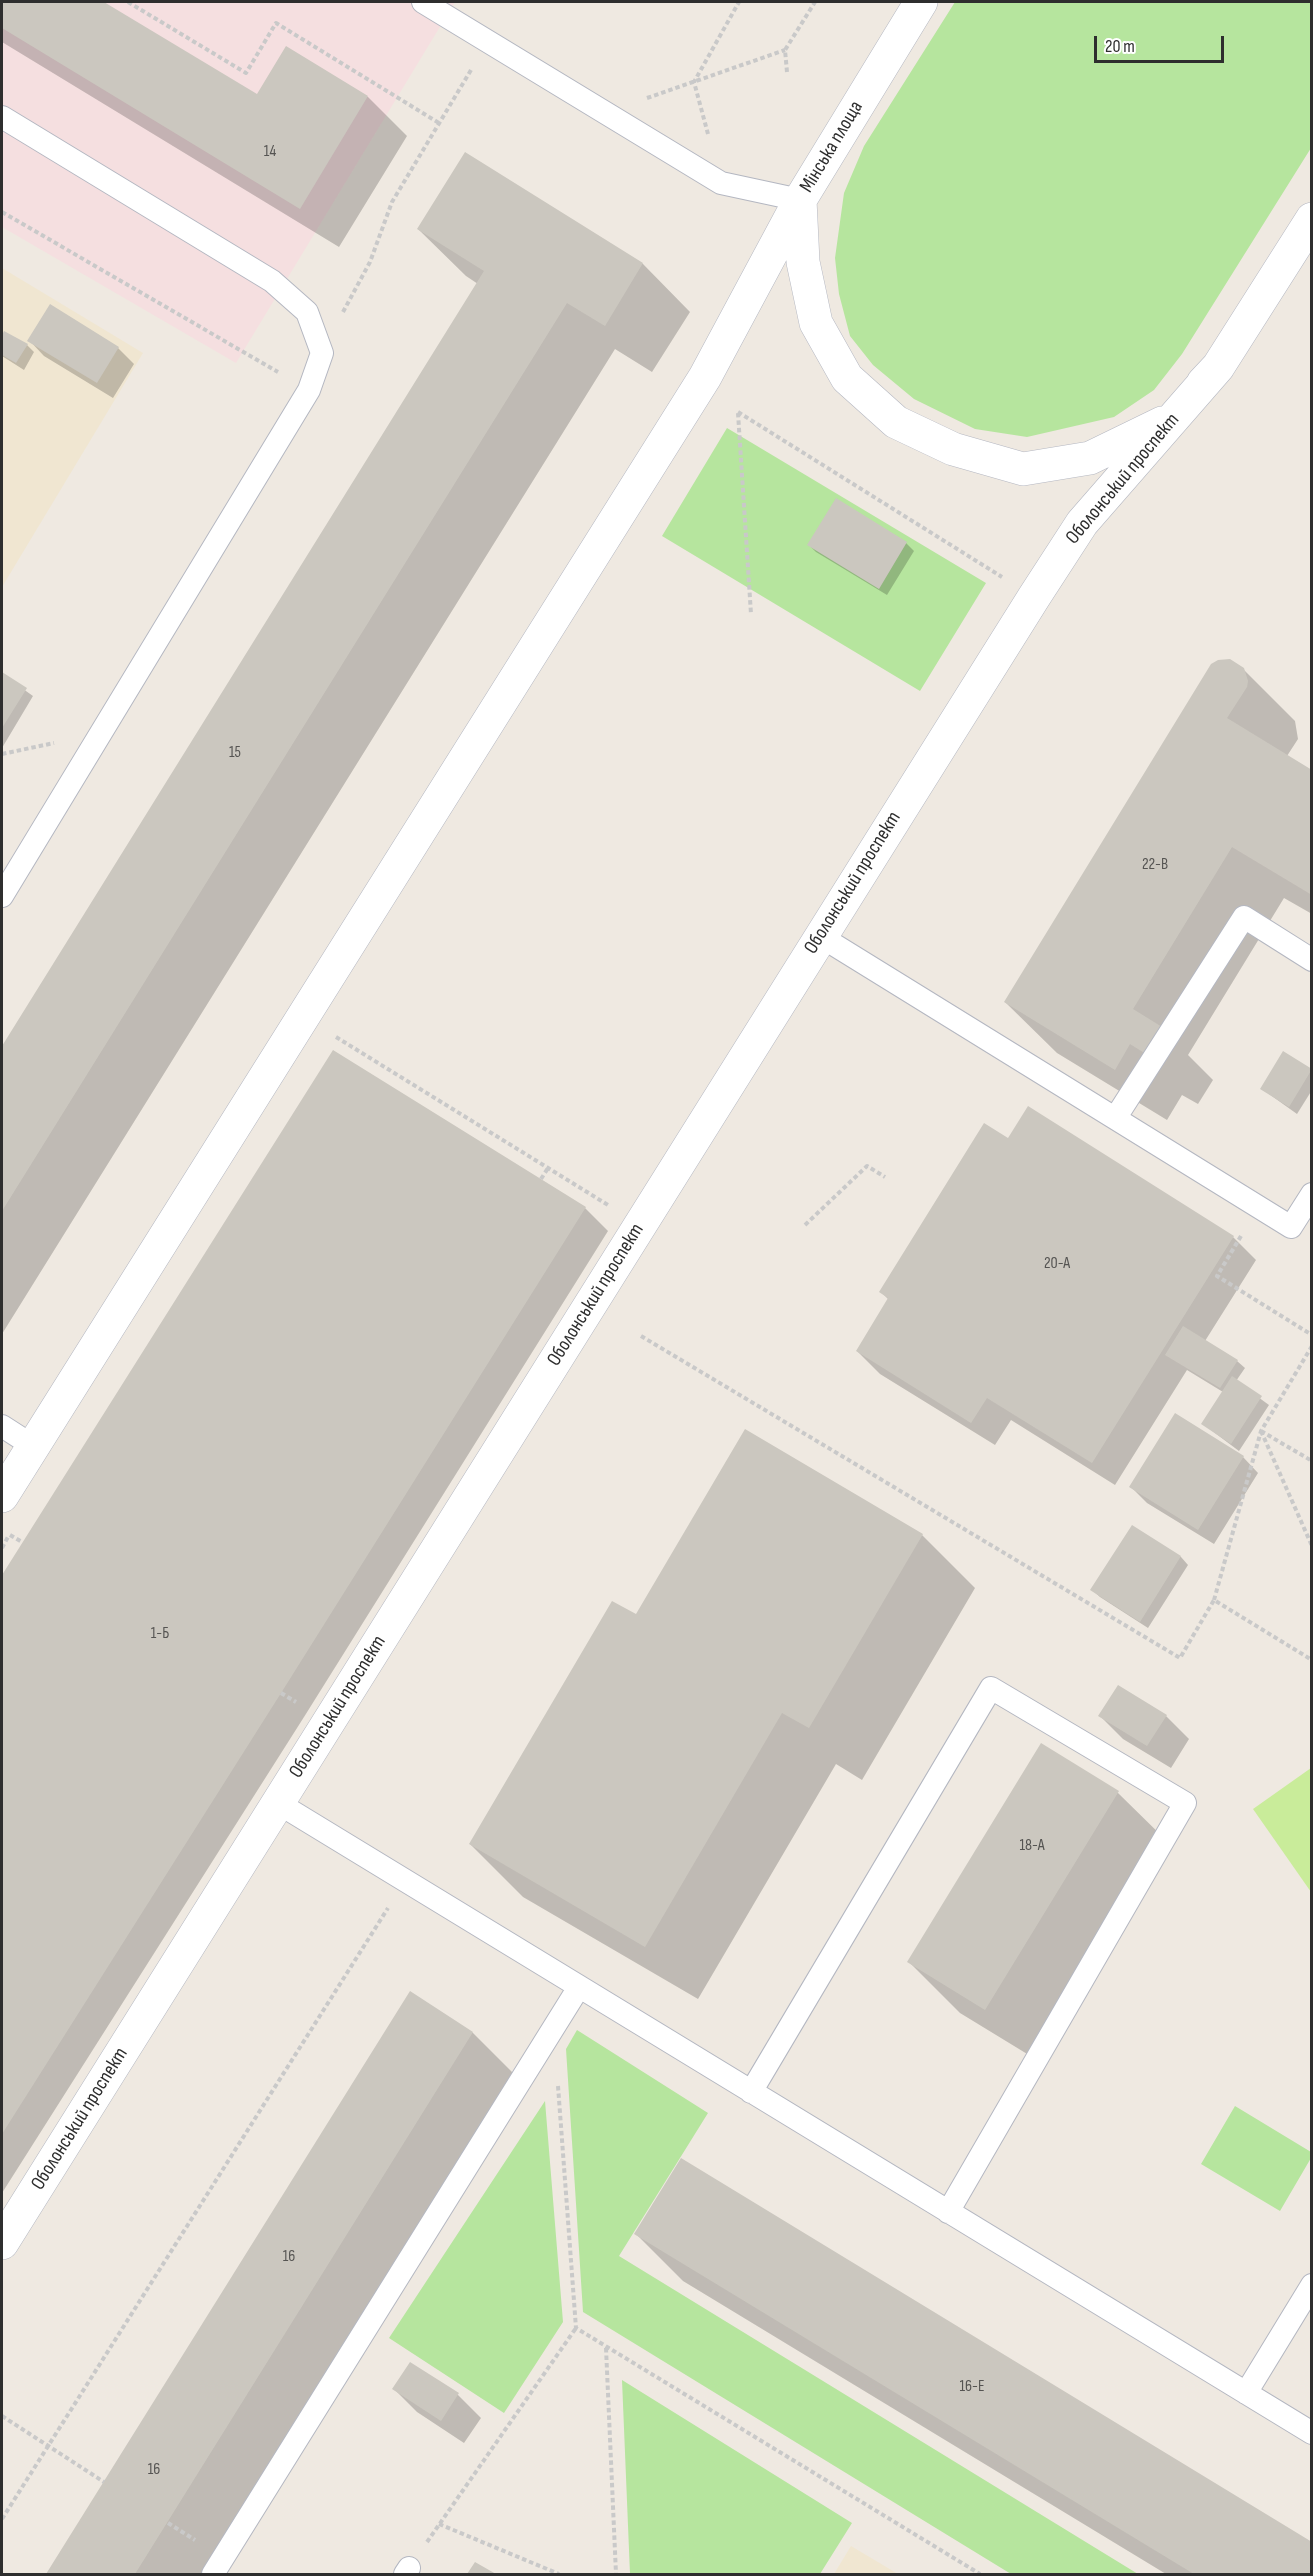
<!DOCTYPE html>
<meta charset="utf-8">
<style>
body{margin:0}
#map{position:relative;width:1313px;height:2576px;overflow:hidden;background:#efe9e1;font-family:"Sofia Sans Condensed",sans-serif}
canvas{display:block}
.frame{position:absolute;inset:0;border:3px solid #2e2e2e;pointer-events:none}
.scale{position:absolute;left:1094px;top:36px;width:130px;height:27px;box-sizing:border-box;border:3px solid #2e2e2e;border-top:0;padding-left:8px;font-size:18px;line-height:21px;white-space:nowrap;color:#2e2e2e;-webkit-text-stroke:4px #fff;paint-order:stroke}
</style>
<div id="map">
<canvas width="1313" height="2576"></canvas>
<div class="frame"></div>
<div class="scale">20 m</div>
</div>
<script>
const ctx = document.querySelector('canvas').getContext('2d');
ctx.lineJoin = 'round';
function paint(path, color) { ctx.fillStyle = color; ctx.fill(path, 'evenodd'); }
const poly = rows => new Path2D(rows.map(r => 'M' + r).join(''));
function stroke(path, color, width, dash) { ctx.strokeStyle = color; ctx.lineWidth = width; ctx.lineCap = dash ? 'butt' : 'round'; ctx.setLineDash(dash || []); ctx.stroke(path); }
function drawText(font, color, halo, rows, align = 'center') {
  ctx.font = font + ' "Sofia Sans Condensed",sans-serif'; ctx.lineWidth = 4.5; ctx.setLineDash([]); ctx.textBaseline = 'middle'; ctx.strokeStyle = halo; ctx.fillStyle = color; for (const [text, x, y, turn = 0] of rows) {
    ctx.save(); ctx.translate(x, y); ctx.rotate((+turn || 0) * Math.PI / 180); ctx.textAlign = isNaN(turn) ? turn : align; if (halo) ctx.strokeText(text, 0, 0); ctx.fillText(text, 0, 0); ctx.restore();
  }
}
const education = poly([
 [2,268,143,353,2,587],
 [851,2546,898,2574,834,2574]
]);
const medical = poly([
 [2,2,455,2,236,363,2,227]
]);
const green = poly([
 [955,2,1311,2,1311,148,1182,354,1154,390,1114,417,1027,437,975,429,914,399,873,365,850,336,839,294,835,258,844,193,864,146],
 [727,428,986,583,920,691,662,536],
 [577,2030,708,2113,619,2256,1138,2574,1011,2574,583,2312,566,2049],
 [545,2101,563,2322,504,2413,389,2338],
 [1235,2106,1311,2152,1311,2158,1280,2211,1201,2164],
 [622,2380,852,2523,820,2574,630,2574]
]);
const pitch = poly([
 [1311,1768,1311,1892,1253,1809]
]);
const shadow = poly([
 [2,2,101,2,257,97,368,97,407,136,339,247,2,42],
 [465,154,643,264,690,312,652,372,615,349,2,1334,2,1048,478,284,466,276,418,229],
 [5,333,27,345,34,352,24,370,2,356,2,338],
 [29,340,118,348,134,364,113,398,44,356],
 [836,500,906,543,914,551,887,595,816,552,809,545],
 [1243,669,1295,721,1298,739,1287,756,1312,772,1312,914,1284,898,1188,1055,1213,1080,1198,1104,1182,1095,1167,1120,1057,1053,1005,1002],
 [2,674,33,696,2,748],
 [333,1052,585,1208,608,1231,304,1717,2,2193,2,1578],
 [1283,1053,1312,1071,1312,1090,1297,1114,1262,1089],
 [1008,1140,1233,1237,1256,1260,1205,1341,1237,1361,1245,1368,1236,1381,1269,1405,1239,1451,1203,1424,1223,1392,1187,1370,1115,1485,1011,1420,995,1445,880,1374,857,1351,889,1300,881,1292],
 [1243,1457,1258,1473,1214,1544,1147,1503,1131,1487],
 [1132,1527,1181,1557,1188,1565,1148,1628,1100,1597,1092,1590],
 [922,1535,975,1588,862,1780,836,1764,698,1999,523,1897,470,1844,637,1617],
 [1100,1716,1166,1716,1189,1739,1171,1768,1123,1739],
 [1041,1745,1118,1793,1170,1844,1037,2060,960,2013,909,1962],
 [410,1994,473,2033,520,2080,212,2574,48,2574],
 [636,2234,1312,2544,1312,2574,1166,2574,683,2281],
 [394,2389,458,2395,481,2418,464,2443,417,2412]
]);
const building = poly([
 [2,2,104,2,257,94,286,46,368,96,300,209,2,28],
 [465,152,643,263,605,326,567,303,2,1211,2,1046,484,271,417,229],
 [50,304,119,347,97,383,27,341],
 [4,331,28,344,16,363,2,355,2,335],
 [836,498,907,542,879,589,807,545],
 [1230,659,1244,668,1248,681,1247,687,1227,718,1312,770,1312,895,1232,847,1133,1009,1162,1027,1146,1054,1130,1044,1115,1070,1004,1002,1211,664,1218,660],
 [2,672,27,688,2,728],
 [333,1050,586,1207,281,1693,2,2134,2,1575],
 [1283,1051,1312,1069,1289,1107,1260,1089],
 [1028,1106,1234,1236,1092,1463,987,1398,971,1423,856,1351,888,1298,879,1292,984,1123,1008,1138],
 [1183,1326,1238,1360,1220,1388,1165,1355],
 [1232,1376,1262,1396,1231,1444,1201,1424],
 [1175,1413,1244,1456,1198,1530,1129,1487],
 [745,1429,923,1534,809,1728,782,1713,645,1947,469,1844,612,1601,636,1614],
 [1132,1525,1181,1556,1140,1622,1090,1590],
 [1118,1685,1167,1715,1147,1746,1098,1716],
 [1041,1743,1119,1791,985,2010,907,1962],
 [410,1991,473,2032,135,2574,46,2574],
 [681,2158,1312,2542,1312,2574,1194,2574,634,2234],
 [410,2362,459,2393,441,2421,392,2389],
 [475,2562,496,2574,467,2574]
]);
const path = poly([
 [128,2,246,73,276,23,439,123],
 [787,72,785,50,815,2],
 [647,98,785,50],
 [708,134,694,82,739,2],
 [2,212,278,372],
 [343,312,370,262,392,202,471,70],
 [738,412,1002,577],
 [738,413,751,614],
 [2,754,54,743],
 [336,1037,608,1205],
 [541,1179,548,1168],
 [805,1225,867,1166,885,1177],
 [1241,1236,1217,1276,1312,1335],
 [641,1336,1180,1658,1214,1600,1312,1660],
 [1261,1431,1312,1546],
 [1261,1431,1312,1461],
 [10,1535,22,1542],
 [2,1548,9,1535],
 [1214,1600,1261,1431,1312,1346],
 [281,1693,296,1702],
 [558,2086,576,2328,980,2574],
 [606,2348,616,2574],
 [2,2416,104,2482],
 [2,2519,388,1908],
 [168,2523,195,2540],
 [439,2524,559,2574],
 [427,2542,576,2328]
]);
const lane = poly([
 [423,2,721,183,800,200],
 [2,117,272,281,307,312,322,353,309,390,2,896],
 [820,936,1291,1227,1312,1194],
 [1116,1117,1244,917,1312,960],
 [2,1426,33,1446],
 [278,1803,1312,2433],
 [751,2092,991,1688,1185,1803,948,2212],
 [1246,2393,1312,2285],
 [213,2574,579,1987],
 [405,2574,409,2568]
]);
const secondary = poly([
 [800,200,803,262,816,323,847,378,896,422,953,449,1023,469,1090,458,1162,423],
 [1203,383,1218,367,1312,219],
 [2,1496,705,377,800,200,921,2],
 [2,2243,1034,597,1082,523,1218,367]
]);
const numberNames = [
 ["14",270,152],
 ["15",235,753],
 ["22-В",1155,865],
 ["20-А",1057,1264],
 ["1-Б",160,1634],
 ["18-А",1032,1846],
 ["16",289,2257],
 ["16-Е",972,2387],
 ["16",154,2470]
];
const streetNames = [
 ["Мінська площа",832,147,-59],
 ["Оболонський проспект",1123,479,-50],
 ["Оболонський проспект",853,883,-58],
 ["Оболонський проспект",596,1295,-58],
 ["Оболонський проспект",338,1707,-58],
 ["Оболонський проспект",80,2119,-58]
];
paint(education, '#f0e6d1');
paint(medical, '#f5dfe0');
paint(green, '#b6e59e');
paint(pitch, '#c9ec9a');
paint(shadow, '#0003');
paint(building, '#cbc7bf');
stroke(lane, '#b4b7c1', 24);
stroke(secondary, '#b4b7c1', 34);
stroke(path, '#c9c9c9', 4, [4.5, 3]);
stroke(lane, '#fff', 22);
stroke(secondary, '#fff', 33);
drawText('16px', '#555452', null, numberNames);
drawText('20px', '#2e2e2e', '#fff', streetNames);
</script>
